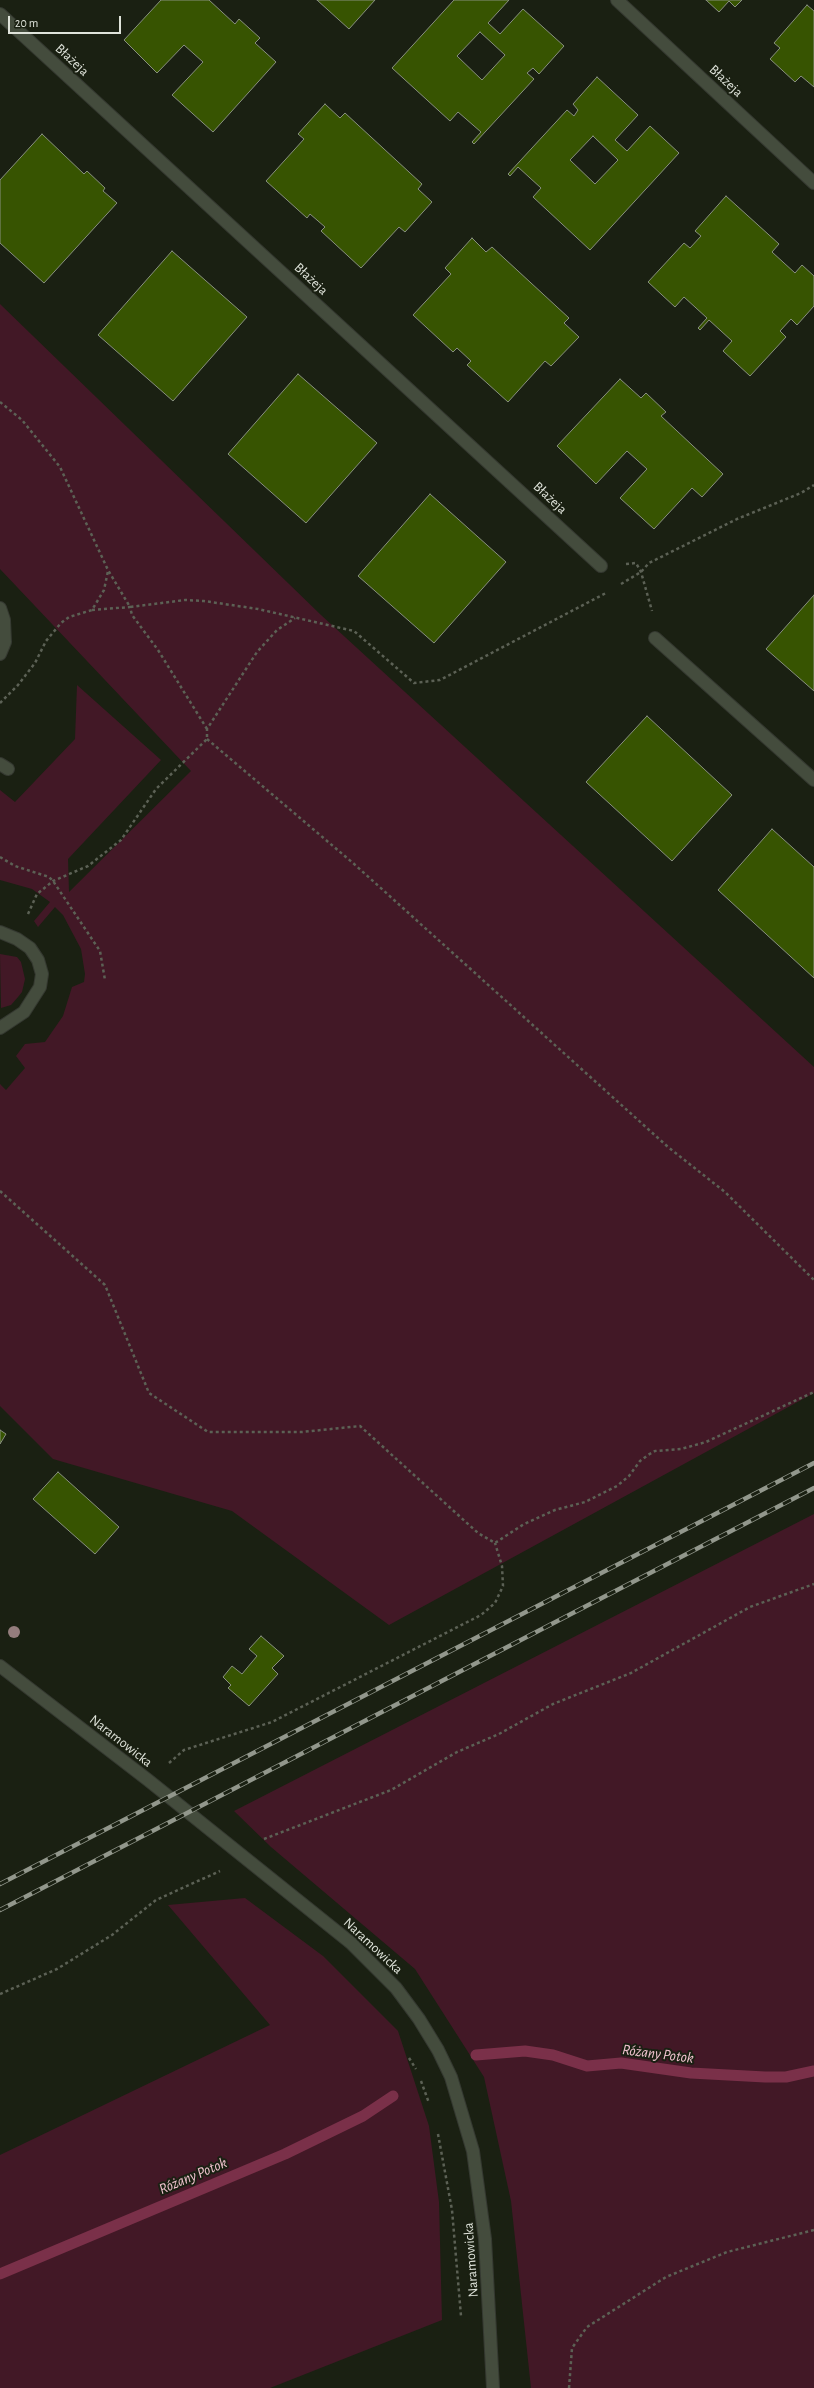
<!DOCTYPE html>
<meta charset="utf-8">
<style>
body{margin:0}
#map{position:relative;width:814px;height:2388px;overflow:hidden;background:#1a2012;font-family:"Alegreya Sans",sans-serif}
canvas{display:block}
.scale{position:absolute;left:8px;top:16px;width:113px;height:18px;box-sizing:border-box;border:2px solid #dfe3da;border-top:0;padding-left:5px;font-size:12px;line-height:14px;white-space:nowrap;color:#dfe3da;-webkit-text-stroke:3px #1a2012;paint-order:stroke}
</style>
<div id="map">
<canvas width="814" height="2388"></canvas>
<div class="scale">20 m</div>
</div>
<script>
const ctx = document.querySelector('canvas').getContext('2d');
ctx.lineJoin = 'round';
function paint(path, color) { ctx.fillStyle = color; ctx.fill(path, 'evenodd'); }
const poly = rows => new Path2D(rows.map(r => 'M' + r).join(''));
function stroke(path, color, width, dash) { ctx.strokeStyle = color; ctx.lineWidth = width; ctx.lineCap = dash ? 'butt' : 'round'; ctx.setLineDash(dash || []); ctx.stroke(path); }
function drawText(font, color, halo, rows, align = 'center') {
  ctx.font = font + ' "Alegreya Sans",sans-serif'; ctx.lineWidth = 4; ctx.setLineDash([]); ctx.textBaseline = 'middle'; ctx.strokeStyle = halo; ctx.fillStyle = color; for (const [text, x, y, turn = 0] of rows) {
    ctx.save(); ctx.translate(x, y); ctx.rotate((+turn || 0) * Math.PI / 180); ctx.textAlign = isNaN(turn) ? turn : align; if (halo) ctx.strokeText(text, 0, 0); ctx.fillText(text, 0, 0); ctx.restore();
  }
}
const green = poly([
 [0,304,321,615,814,1067,814,1393,389,1625,232,1511,53,1459,0,1406,0,1084,6,1090,25,1068,16,1056,25,1044,45,1042,63,1016,72,987,84,982,85,974,81,949,63,915,55,907,38,927,34,921,50,902,32,889,0,880,0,790,15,802,75,739,77,685,161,760,68,859,69,892,191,771,0,569],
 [0,954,17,957,21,962,25,979,22,992,18,997,11,1005,1,1008],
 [814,1514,814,2388,531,2388,511,2201,484,2077,415,1969,271,1847,234,1811],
 [245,1898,323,1956,398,2031,429,2126,439,2202,442,2320,270,2388,0,2388,0,2155,270,2025,168,1905]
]);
const stream = poly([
 [476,2055,525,2051,553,2055,587,2066,621,2063,691,2073,765,2077,786,2077,814,2071],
 [0,2274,285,2154,363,2116,393,2096]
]);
const building = poly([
 [161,0,209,0,235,24,239,19,260,38,255,43,276,62,213,132,172,95,203,62,184,45,157,73,124,40,161,0],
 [317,0,375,0,349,29,317,0],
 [454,0,509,0,488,23,500,34,523,9,564,46,539,74,533,68,527,73,534,79,474,144,472,142,481,132,458,112,450,121,392,68,454,0],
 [480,32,505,55,482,80,457,56,480,32],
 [706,0,742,0,735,7,729,1,719,12,706,0],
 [807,5,814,11,814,87,801,76,795,82,770,59,780,48,774,43,807,5],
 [597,77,638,115,615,140,627,151,650,126,679,153,590,250,533,197,541,188,518,167,510,176,508,174,567,110,574,116,578,110,573,104,597,77],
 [593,136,618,160,595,184,570,160,593,136],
 [325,104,340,118,345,113,422,184,418,189,432,202,405,232,399,227,361,268,321,231,325,227,310,214,307,218,266,181,304,139,298,134,325,104],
 [42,134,84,174,87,171,105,188,103,191,117,203,44,283,0,243,0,180,42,134],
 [726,196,779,244,772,252,795,273,802,265,814,276,814,306,797,325,791,319,780,331,786,337,750,376,723,351,732,341,709,320,700,330,698,328,707,318,684,297,675,307,648,282,684,243,690,248,701,236,695,231,726,196],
 [472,238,486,252,492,247,569,318,564,323,579,337,551,366,545,361,508,402,467,365,471,361,457,348,453,352,413,315,451,274,445,268,472,238],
 [172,251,247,317,173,401,98,335,172,251],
 [298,374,377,443,306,523,228,454,298,374],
 [620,379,641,398,646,393,666,412,661,416,723,474,702,497,692,488,654,529,620,498,647,469,627,451,596,484,557,446,620,379],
 [430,494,506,562,434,643,358,576,430,494],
 [814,595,814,691,766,649,814,595],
 [647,716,732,795,672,861,586,782,647,716],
 [772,829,814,867,814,978,718,890,772,829],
 [0,1430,6,1434,0,1444,0,1430],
 [58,1472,119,1527,95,1554,33,1499,58,1472],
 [261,1636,284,1656,272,1668,278,1674,249,1706,228,1688,231,1685,223,1677,232,1666,242,1674,257,1656,249,1649,261,1636]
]);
const path = poly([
 [0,402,22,420,60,467,108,570,130,607,185,600,204,601,258,609,354,631,414,683,440,680,606,593],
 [626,564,636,563,641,572,652,611],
 [621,584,641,572,649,563,737,519,801,493,814,485],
 [92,610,130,607,132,615,158,650,207,729],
 [0,703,18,685,35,663,46,641,61,623,69,617,92,610,104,590,108,571],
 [207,739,353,863,668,1147,725,1192,814,1280],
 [0,857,15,866,49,877,53,881,100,951,105,980],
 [28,914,37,894,53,881,88,866,121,840,156,789,207,739,207,729,257,652,277,630,295,618],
 [0,1191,105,1285,149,1393,208,1432,302,1432,360,1426,478,1533,495,1543,524,1524,555,1510,585,1502,617,1486,629,1476,640,1461,648,1455,655,1451,681,1449,706,1442,814,1392],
 [169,1763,184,1750,272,1722,481,1615,495,1603,503,1586,502,1566,495,1543],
 [264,1839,391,1790,457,1752,499,1734,553,1704,631,1673,750,1607,814,1584],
 [0,1994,57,1969,112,1935,156,1900,220,1871],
 [409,2058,416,2069],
 [421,2081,429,2103],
 [438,2134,452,2210,461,2316],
 [569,2388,572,2348,587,2327,666,2277,727,2252,814,2230]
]);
const minor = poly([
 [617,0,814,183],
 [0,14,601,566],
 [0,608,4,620,5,642,0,654],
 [655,638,814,780],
 [0,764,8,769],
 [0,932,17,939,30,948,38,960,42,974,40,987,24,1012,0,1028],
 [0,1666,148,1780,351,1943,396,1988,419,2019,438,2050,451,2077,473,2151,485,2239,493,2388]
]);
const rail = poly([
 [0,1884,814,1463],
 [0,1910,814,1488]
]);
const trees = [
 [14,1632]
];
const streetNames = [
 ["Błażeja",72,60,43],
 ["Błażeja",726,81,43],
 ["Błażeja",311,279,43],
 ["Błażeja",550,498,43],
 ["Naramowicka",121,1741,38],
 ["Naramowicka",373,1946,43],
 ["Naramowicka",471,2260,-94]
];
const waterNames = [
 ["Różany Potok",658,2054,7],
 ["Różany Potok",193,2176,-23]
];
paint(green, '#421826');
stroke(stream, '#7a3049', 11);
paint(building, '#375401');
stroke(building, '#88907f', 1);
stroke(minor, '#353931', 14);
stroke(path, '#5c6155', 2.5, [3, 3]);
stroke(minor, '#444c3d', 12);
stroke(rail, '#92978c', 4.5);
stroke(rail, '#1a2012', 3, [9]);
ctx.fillStyle = '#947d7d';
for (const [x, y] of trees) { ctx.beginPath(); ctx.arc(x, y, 6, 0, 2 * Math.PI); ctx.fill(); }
drawText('14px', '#dfe3da', '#1a2012', streetNames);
drawText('italic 15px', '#f3c5d1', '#1a2012', waterNames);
</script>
